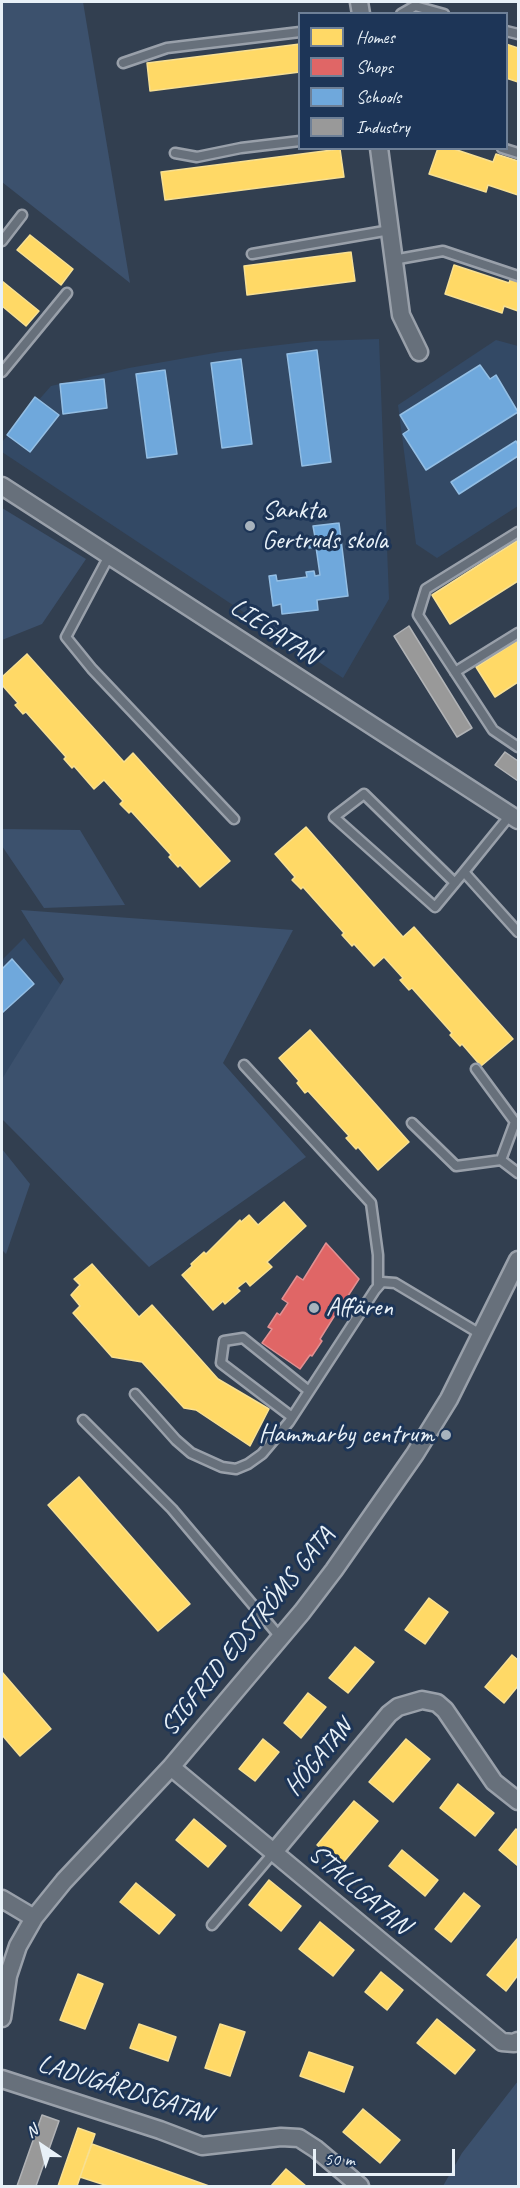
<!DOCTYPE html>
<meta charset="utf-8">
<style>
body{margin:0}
#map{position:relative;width:520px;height:2188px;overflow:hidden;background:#323f50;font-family:Caveat,sans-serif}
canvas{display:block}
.frame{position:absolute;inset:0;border:3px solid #e8f1f8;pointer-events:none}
.legend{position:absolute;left:298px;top:12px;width:210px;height:138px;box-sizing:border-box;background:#1d3557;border:2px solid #6e8097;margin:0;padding:8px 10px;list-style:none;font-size:18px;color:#e8f1f8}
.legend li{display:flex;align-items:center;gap:12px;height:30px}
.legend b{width:30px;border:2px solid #6e8097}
.north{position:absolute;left:12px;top:2116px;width:60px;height:60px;-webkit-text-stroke:4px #1d3557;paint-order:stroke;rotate:325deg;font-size:16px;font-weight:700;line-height:24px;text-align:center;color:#e8f1f8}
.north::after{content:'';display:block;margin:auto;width:21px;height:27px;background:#e8f1f8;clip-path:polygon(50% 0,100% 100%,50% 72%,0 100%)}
.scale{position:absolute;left:313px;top:2149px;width:142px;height:27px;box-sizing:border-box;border:3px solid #e8f1f8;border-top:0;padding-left:8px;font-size:18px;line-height:21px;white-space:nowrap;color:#e8f1f8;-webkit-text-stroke:4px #1d3557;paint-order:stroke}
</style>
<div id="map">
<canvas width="520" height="2188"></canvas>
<div class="frame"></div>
<ul class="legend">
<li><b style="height:16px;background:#ffd966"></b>Homes</li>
<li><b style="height:16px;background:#e06666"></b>Shops</li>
<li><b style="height:16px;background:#6fa8dc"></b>Schools</li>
<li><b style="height:16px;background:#999"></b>Industry</li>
</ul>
<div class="north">N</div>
<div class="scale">50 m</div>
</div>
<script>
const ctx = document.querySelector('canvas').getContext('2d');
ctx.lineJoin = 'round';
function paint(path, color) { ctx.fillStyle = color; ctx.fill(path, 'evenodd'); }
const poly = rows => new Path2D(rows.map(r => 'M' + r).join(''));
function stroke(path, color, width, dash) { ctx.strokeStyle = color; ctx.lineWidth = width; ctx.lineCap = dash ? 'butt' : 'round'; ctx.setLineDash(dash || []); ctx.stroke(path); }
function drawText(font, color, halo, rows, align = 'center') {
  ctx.font = font + ' Caveat,sans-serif'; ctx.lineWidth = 6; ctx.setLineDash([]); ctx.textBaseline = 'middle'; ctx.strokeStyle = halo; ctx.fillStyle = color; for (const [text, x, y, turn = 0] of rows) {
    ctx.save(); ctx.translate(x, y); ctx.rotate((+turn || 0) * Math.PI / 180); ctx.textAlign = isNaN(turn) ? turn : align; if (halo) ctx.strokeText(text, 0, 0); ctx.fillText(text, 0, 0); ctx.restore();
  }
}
const built = poly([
 [379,339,389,599,343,678,2,452,2,442,51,386,129,368,220,352,314,341],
 [496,340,518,346,518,506,437,558,416,544,398,405],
 [24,938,74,1002,2,1079,2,960]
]);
const green = poly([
 [2,2,83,2,130,283,2,182],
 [2,508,86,559,42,624,2,640],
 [2,829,80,830,125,905,44,908,2,846],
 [21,910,293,930,223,1063,306,1157,149,1267,2,1119,2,1079,64,979],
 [2,1149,30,1184,6,1254,2,1250],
 [518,2081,518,2186,443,2186,462,2153]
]);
const homes = poly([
 [300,44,300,72,150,91,147,63,300,44],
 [506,44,518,48,518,82,506,78,506,44],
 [438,148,451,148,493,162,496,154,518,161,518,195,488,185,486,192,429,174,438,148],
 [340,149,344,177,165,200,161,172,340,149],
 [30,235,73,269,61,285,17,250,30,235],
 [351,252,355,281,247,295,244,266,351,252],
 [454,265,509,283,512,274,518,277,518,311,504,306,502,313,445,294,454,265],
 [2,281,39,311,26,326,2,306,2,281],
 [518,540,518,581,450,624,432,595,518,540],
 [518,640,518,682,495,697,476,667,518,640],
 [27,654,124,762,133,753,230,861,200,887,180,865,178,867,169,857,171,855,131,811,129,813,120,804,123,801,104,780,94,789,74,766,72,768,64,759,66,757,26,712,23,714,15,705,18,703,2,685,2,677,27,654],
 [306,827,403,937,414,927,513,1039,481,1066,462,1044,460,1046,450,1035,452,1033,412,988,409,990,400,980,403,978,384,957,374,966,354,944,352,946,342,935,344,933,303,887,301,889,292,880,295,877,275,854,306,827],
 [310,1030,409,1142,378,1170,358,1147,356,1149,346,1138,349,1136,308,1091,305,1093,297,1083,299,1081,279,1058,310,1030],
 [284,1202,306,1226,267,1262,272,1267,250,1286,246,1281,237,1288,240,1291,225,1304,223,1301,213,1310,182,1275,192,1266,191,1264,204,1252,206,1254,240,1220,241,1222,249,1215,258,1225,284,1202],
 [92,1264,139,1317,152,1305,218,1379,269,1409,250,1446,196,1410,184,1408,142,1362,112,1357,73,1313,80,1306,71,1295,80,1285,74,1279,92,1264],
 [79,1477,190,1604,158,1631,48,1505,79,1477],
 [429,1598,448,1612,425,1644,405,1630,429,1598],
 [355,1647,374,1662,348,1693,329,1678,355,1647],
 [512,1655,518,1660,518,1686,504,1703,485,1687,512,1655],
 [2,1672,51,1729,20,1756,2,1735,2,1672],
 [308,1693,326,1707,301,1738,284,1723,308,1693],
 [263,1739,279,1752,255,1781,239,1769,263,1739],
 [406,1739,430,1759,393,1802,369,1782,406,1739],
 [458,1784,494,1813,475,1836,440,1808,458,1784],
 [354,1801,378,1821,341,1865,317,1845,354,1801],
 [194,1819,226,1846,208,1867,176,1840,194,1819],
 [516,1829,518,1831,518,1866,499,1850,516,1829],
 [402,1850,438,1880,425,1896,389,1866,402,1850],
 [269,1880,301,1906,281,1931,249,1905,269,1880],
 [136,1883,175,1915,159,1934,120,1902,136,1883],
 [464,1893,480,1906,451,1942,435,1929,464,1893],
 [320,1922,354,1950,333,1976,299,1949,320,1922],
 [517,1939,518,1975,506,1991,487,1975,517,1939],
 [381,1972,403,1990,387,2010,365,1992,381,1972],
 [78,1974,103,1984,85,2029,60,2020,78,1974],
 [437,2019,475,2050,455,2074,417,2043,437,2019],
 [139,2024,176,2037,168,2061,130,2048,139,2024],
 [220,2024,245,2032,230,2076,205,2068,220,2024],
 [309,2052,353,2067,344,2092,300,2076,309,2052],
 [363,2109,400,2140,380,2163,343,2132,363,2109],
 [78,2128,95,2134,77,2186,58,2186,78,2128],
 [92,2144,209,2186,108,2186,80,2177,92,2144],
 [286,2169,306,2186,271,2186,286,2169]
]);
const shops = poly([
 [326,1243,359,1279,346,1299,348,1301,338,1316,335,1315,320,1339,322,1341,312,1356,310,1355,300,1369,262,1343,272,1329,268,1327,277,1313,280,1315,288,1303,282,1299,297,1276,303,1280,326,1243]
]);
const schools = poly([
 [317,350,331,462,302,466,287,354,317,350],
 [241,359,252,444,222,448,211,363,241,359],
 [480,365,490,379,496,375,518,412,426,470,403,434,409,430,400,415,480,365],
 [165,370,177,454,147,458,136,374,165,370],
 [104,379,107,408,63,414,60,384,104,379],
 [35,397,59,415,30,452,7,435,35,397],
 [516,441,518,445,518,456,459,494,451,482,516,441],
 [339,523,348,596,317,600,318,610,282,614,281,604,273,606,269,576,276,575,277,581,307,577,306,572,314,571,315,576,320,575,316,547,309,548,308,538,315,537,313,526,339,523],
 [12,959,34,984,2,1013,2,969,12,959]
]);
const industry = poly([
 [409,626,472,728,457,737,394,636,409,626],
 [505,752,518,761,518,781,495,765,505,752],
 [42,2115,59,2121,36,2186,17,2186,42,2115]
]);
const service = poly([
 [401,14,415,6,444,14],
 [506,31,518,34],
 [123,63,167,48,300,32],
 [502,148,518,153],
 [175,153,197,157,241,148,300,141],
 [2,241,22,215],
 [252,254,390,230],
 [393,260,443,251,518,276],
 [2,372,67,293],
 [518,532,426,589,418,615,493,730,518,747],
 [109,556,66,637,92,669,234,819],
 [455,672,518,633],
 [464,872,518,932],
 [455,883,364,794,334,817,435,907,464,872,511,814],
 [244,1065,371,1203,378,1255,378,1285],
 [476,1069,515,1122,501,1160],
 [412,1123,456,1166,501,1160,518,1173],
 [135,1394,176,1440,191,1453,222,1467,236,1469,248,1464,262,1454,289,1422,375,1290,382,1282,395,1283,482,1335],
 [292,1417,221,1363,224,1341,243,1338,309,1391],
 [83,1420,172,1509,280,1637],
 [212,1925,274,1852]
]);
const minor = poly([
 [359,2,361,14],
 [379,148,401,315,419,352],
 [2,486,518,820],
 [171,1767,502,2042,514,2043,518,2041],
 [274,1852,389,1714,398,1707,422,1700,437,1703,445,1710,494,1782,518,1801],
 [2,1899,34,1918],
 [2,2018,8,1976,18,1946,34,1918,64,1881,171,1767,302,1612,334,1570,415,1454,449,1399,518,1260],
 [2,2079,160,2130,202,2146,281,2137,299,2138,316,2149,360,2186]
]);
const markers = [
 [250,526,6,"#a8b3bd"],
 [314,1308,6,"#a8b3bd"],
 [446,1435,6,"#a8b3bd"]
];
const poiNames = [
 ["Sankta",262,511],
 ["Gertruds skola",262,541],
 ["Affären",326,1308],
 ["Hammarby centrum",434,1435,"right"]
];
const streetNames = [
 ["LIEGATAN",274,632,33],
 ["SIGFRID EDSTRÖMS GATA",248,1632,-51],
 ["HÖGATAN",319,1758,-50],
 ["STALLGATAN",359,1890,40],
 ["LADUGÅRDSGATAN",125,2090,17]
];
paint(built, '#334965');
paint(green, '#3c516d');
paint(homes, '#ffd966');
stroke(homes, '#f8e092', 1.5);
paint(shops, '#e06666');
stroke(shops, '#e29092', 1.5);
paint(schools, '#6fa8dc');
stroke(schools, '#93bee4', 1.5);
paint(industry, '#999');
stroke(industry, '#b1b3b6', 1.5);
stroke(service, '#99a0aa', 13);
stroke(minor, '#99a0aa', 21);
stroke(service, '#67707b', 8);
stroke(minor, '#67707b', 16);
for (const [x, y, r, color] of markers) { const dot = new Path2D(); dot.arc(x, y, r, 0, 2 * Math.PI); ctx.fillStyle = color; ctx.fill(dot); stroke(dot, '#1d3557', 2); }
drawText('26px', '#e8f1f8', '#1d3557', poiNames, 'left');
drawText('26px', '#e8f1f8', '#1d3557', streetNames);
</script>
